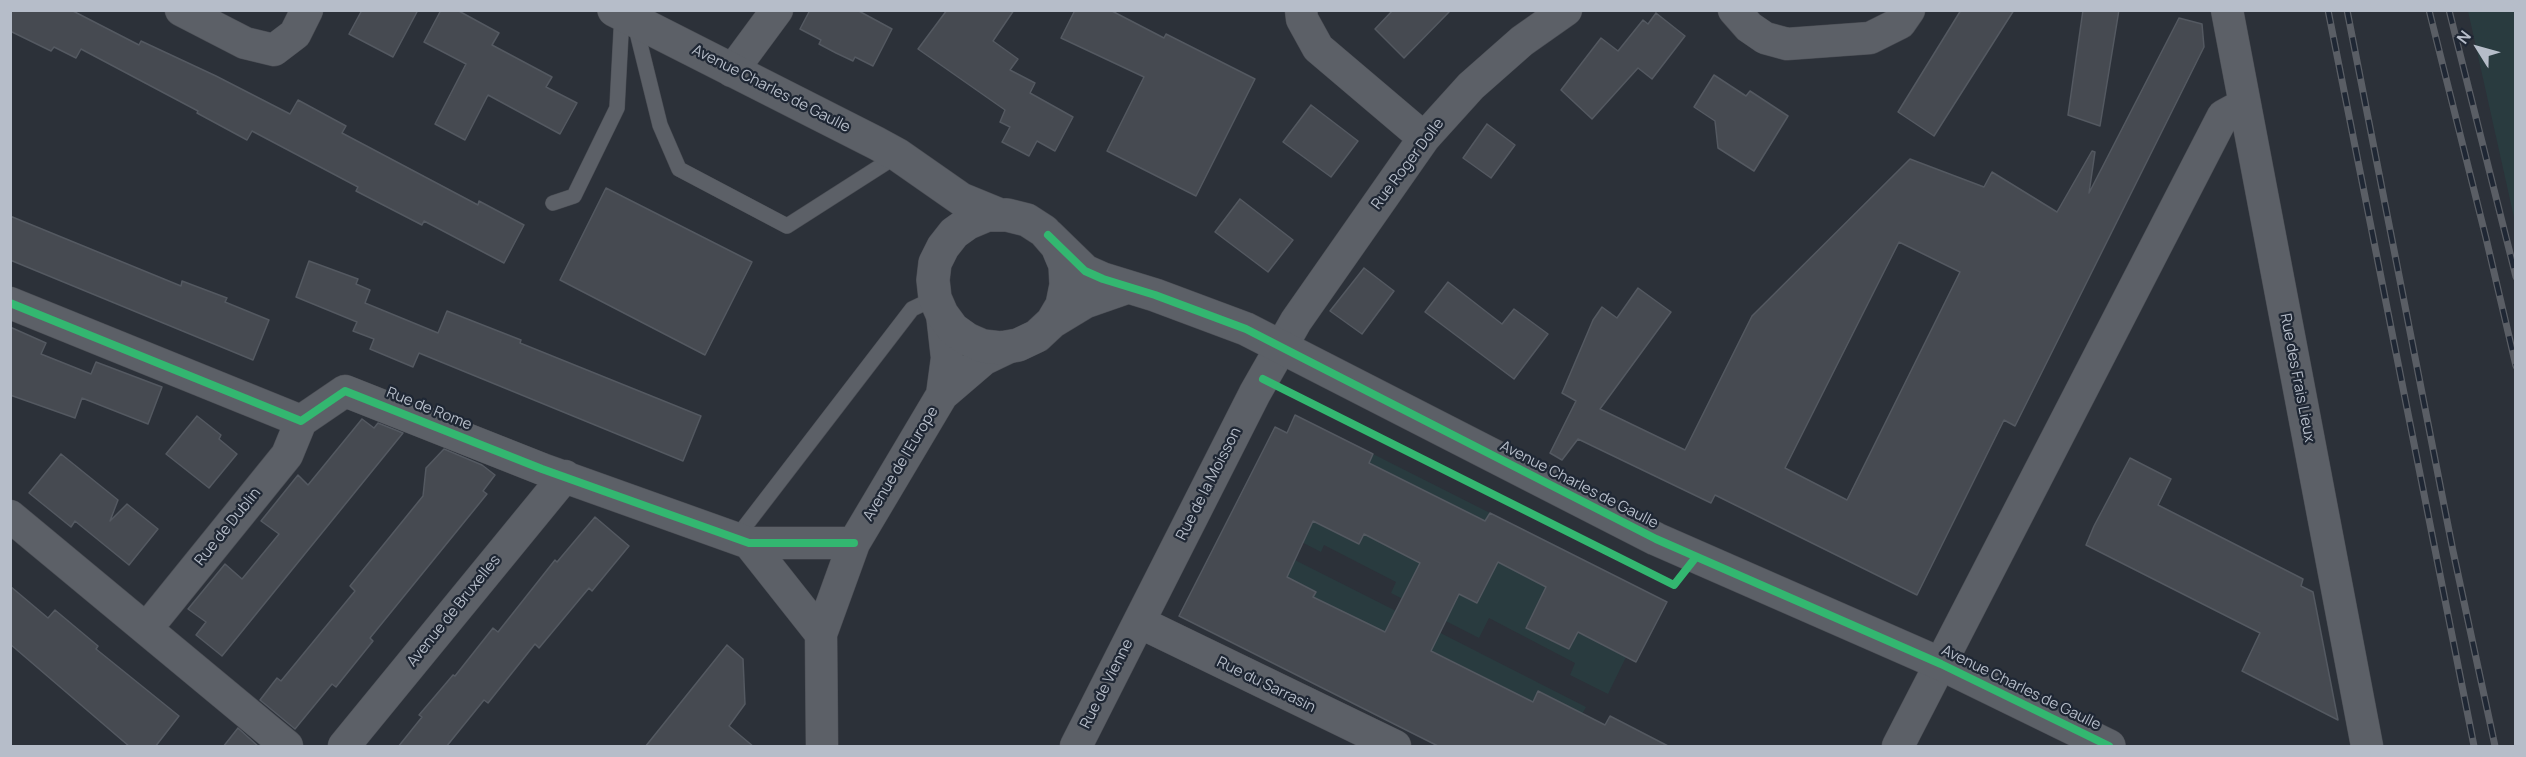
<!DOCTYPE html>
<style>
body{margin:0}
#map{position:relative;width:2526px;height:757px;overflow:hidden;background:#2c3139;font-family:Manrope,sans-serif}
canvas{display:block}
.frame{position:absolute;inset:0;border:12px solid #b6bdc9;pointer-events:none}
.north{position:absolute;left:2448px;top:18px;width:60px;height:60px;-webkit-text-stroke:4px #1f2734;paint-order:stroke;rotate:307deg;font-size:16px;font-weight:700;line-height:24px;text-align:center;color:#b6bdc9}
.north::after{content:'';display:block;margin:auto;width:21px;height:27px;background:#b6bdc9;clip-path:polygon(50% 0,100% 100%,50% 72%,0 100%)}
</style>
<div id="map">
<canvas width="2526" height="757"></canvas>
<div class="frame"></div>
<div class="north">N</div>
</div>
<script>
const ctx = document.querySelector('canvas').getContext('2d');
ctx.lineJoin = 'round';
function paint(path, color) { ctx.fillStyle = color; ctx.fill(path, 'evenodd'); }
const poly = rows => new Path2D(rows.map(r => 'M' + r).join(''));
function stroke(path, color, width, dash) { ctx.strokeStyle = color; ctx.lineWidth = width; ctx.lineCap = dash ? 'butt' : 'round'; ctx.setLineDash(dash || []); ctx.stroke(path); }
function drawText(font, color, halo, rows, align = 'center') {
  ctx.font = font + ' Manrope,sans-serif'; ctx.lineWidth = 4.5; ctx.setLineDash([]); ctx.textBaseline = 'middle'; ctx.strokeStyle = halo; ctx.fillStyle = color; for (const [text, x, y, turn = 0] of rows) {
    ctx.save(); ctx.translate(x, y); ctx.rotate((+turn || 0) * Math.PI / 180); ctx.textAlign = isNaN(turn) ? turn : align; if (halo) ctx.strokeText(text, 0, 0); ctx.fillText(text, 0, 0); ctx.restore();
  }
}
const green = poly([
 [2468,11,2515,11,2515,222],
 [1373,454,1490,513,1485,521,1438,498,1436,531,1404,595,1448,616,1459,594,1477,603,1498,562,1515,571,1533,534,1565,550,1526,628,1569,649,1577,633,1583,635,1588,627,1602,645,1626,657,1608,694,1570,675,1575,663,1489,618,1479,638,1391,593,1396,582,1324,545,1321,552,1249,515,1278,503,1359,543,1364,534,1385,545,1402,510,1369,463],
 [1283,554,1400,613,1387,634,1345,613,1310,603,1316,592,1287,577,1292,565],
 [1415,620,1586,707,1565,746,1568,706,1539,691,1528,712,1504,687,1417,644]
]);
const building = poly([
 [10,10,71,10,139,45,141,41,216,76,290,114,298,100,346,126,342,133,478,205,479,201,524,225,504,263,424,221,422,225,356,191,358,187,252,131,247,140,197,113,198,111,81,49,76,58,54,47,51,51,10,31,10,10],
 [362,10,418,10,393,57,349,34,362,10],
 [441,10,457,10,499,33,492,45,552,77,546,87,577,103,560,134,488,95,465,140,435,124,466,64,424,42,441,10],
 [810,10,857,10,892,29,873,66,855,57,853,61,836,53,819,44,821,40,800,29,810,10],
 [947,10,1014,10,993,41,1018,59,1010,70,1035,83,1030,93,1073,117,1055,151,1037,141,1029,156,1002,142,1010,127,1000,122,1005,110,918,49,947,10],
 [1075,10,1110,10,1164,38,1166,34,1255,79,1196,196,1107,151,1144,77,1061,38,1075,10],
 [1393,10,1451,10,1404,58,1375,29,1393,10],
 [1961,10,2014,10,1934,136,1898,112,1961,10],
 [2083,10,2119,10,2100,126,2068,115,2083,10],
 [1656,13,1685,36,1652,79,1638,68,1592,119,1561,90,1601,38,1618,51,1643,20,1648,24,1656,13],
 [2179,18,2202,24,2204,47,2015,426,2004,420,1917,595,1715,495,1711,503,1578,439,1562,460,1550,453,1576,401,1562,393,1593,320,1602,307,1617,318,1638,288,1671,312,1600,409,1685,450,1752,316,1910,159,1984,187,1992,172,2057,212,2092,151,2095,152,2089,193,2179,18],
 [1899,242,1960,272,1847,500,1785,468,1899,242],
 [1714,75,1746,96,1750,91,1788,116,1754,171,1718,148,1715,121,1694,107,1714,75],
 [1311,105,1358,141,1331,177,1283,142,1311,105],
 [1487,124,1515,145,1491,178,1463,158,1487,124],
 [606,188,752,262,705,355,560,280,606,188],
 [1240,199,1293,240,1268,272,1215,232,1240,199],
 [10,216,181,286,182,281,227,298,225,302,269,320,253,360,10,260,10,216],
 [309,261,358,279,356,284,370,290,365,303,438,333,447,311,521,340,520,343,701,416,683,461,419,353,413,367,370,349,374,339,353,331,357,322,296,297,309,261],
 [1364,268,1394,291,1362,334,1330,311,1364,268],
 [1448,282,1502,324,1514,309,1548,334,1514,379,1425,312,1448,282],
 [10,327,46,343,41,354,91,374,96,362,162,387,148,424,82,398,75,418,10,395,10,327],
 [1295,415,1373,454,1369,463,1485,521,1490,513,1667,602,1636,662,1578,632,1569,649,1526,628,1546,587,1498,562,1477,603,1459,594,1431,651,1533,702,1538,691,1605,725,1610,716,1670,747,1440,747,1179,616,1275,427,1287,433,1295,415],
 [1313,521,1359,544,1364,534,1420,563,1385,632,1313,597,1316,592,1287,577,1313,521],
 [197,416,221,435,219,439,237,454,209,488,166,454,197,416],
 [362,419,374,428,378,423,403,433,222,656,196,635,206,622,188,609,225,564,242,579,279,534,261,521,298,475,308,485,362,419],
 [444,449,482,465,495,475,483,491,487,494,370,638,373,641,336,687,332,684,295,729,260,700,277,678,281,681,355,591,350,586,423,496,426,468,444,449],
 [61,454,118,500,110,521,127,504,158,529,129,565,75,521,71,527,29,493,61,454],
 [2130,458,2171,479,2158,505,2303,579,2301,586,2313,592,2338,720,2242,671,2260,633,2086,545,2094,526,2130,458],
 [595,517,629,546,592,591,589,588,539,648,535,644,488,703,484,700,446,747,398,747,422,717,419,715,453,675,455,676,493,628,498,632,555,560,557,562,595,517],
 [10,586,48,618,55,610,98,646,96,649,179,716,155,747,130,747,10,644,10,586],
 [727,645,743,659,745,704,729,726,754,747,645,747,727,645],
 [238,728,259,747,223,747,238,728]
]);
const service = poly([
 [635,24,660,125,679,169,787,226,898,155],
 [553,203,574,196,617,108,622,14],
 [736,538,912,309,935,298]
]);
const minor = poly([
 [181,10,245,43,274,50,295,34,307,10],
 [1301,10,1302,19,1318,48,1424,138],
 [1734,10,1749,27,1765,38,1787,44,1870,38,1900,23,1909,10],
 [2227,10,2367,746],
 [732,71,777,10],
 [10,303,301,421,345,391,542,469,749,543,854,543],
 [942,314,947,358,942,395],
 [10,516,287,746],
 [749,543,821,634],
 [1139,622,1395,746],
 [147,628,287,455,301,421],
 [344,746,565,476],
 [822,746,821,634,854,543,942,395,984,359,1009,347],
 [1076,746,1255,393,1296,321,1424,138,1471,86,1522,41,1566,10],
 [1898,746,2223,116,2243,105]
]);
const tertiary = poly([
 [614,10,876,143,898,155,961,199,1000,215],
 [1048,235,1085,271,1103,279,1155,295,1246,329,1656,539,1941,664,2109,746],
 [1052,322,1062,305,1066,285,1065,265,1057,246,1044,231,1027,220,1007,215,987,215,968,223,954,233,943,247,935,263,933,280,935,298,942,314,953,329,967,339,983,346,1001,348,1018,345,1037,336,1052,322,1085,302,1128,287]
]);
const rail = poly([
 [2328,10,2474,746],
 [2347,10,2453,551,2495,746],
 [2429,10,2486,238,2516,366],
 [2449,10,2516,277]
]);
const cycleway = poly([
 [1048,235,1085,271,1103,279,1155,295,1246,329,1656,539,1941,664,2109,746],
 [10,303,301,421,345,391,542,469,749,543,854,543],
 [1263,379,1674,585,1696,557]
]);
const streetNames = [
 ["Avenue Charles de Gaulle",771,89,27],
 ["Rue Roger Dolle",1408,164,-53],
 ["Rue des Frais Lieux",2297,378,79],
 ["Rue de Rome",429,409,22],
 ["Avenue de l'Europe",901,464,-59],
 ["Rue de la Moisson",1209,484,-63],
 ["Avenue Charles de Gaulle",1579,485,27],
 ["Rue de Dublin",228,527,-51],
 ["Avenue de Bruxelles",454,611,-51],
 ["Rue de Vienne",1107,684,-63],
 ["Rue du Sarrasin",1266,685,26],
 ["Avenue Charles de Gaulle",2021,688,26]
];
paint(green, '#293b3f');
paint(building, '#464a51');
stroke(building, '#545961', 1.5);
stroke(service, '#4a4d54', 16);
stroke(minor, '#4a4d54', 33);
stroke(tertiary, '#4a4d54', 34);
stroke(service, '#5c6067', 15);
stroke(minor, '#5c6067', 32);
stroke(tertiary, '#5c6067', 33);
stroke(rail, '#5a5e65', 7);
stroke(rail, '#1f2734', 4.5, [14]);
stroke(cycleway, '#33b770', 8);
drawText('15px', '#b6bdc9', '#1f2734', streetNames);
</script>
